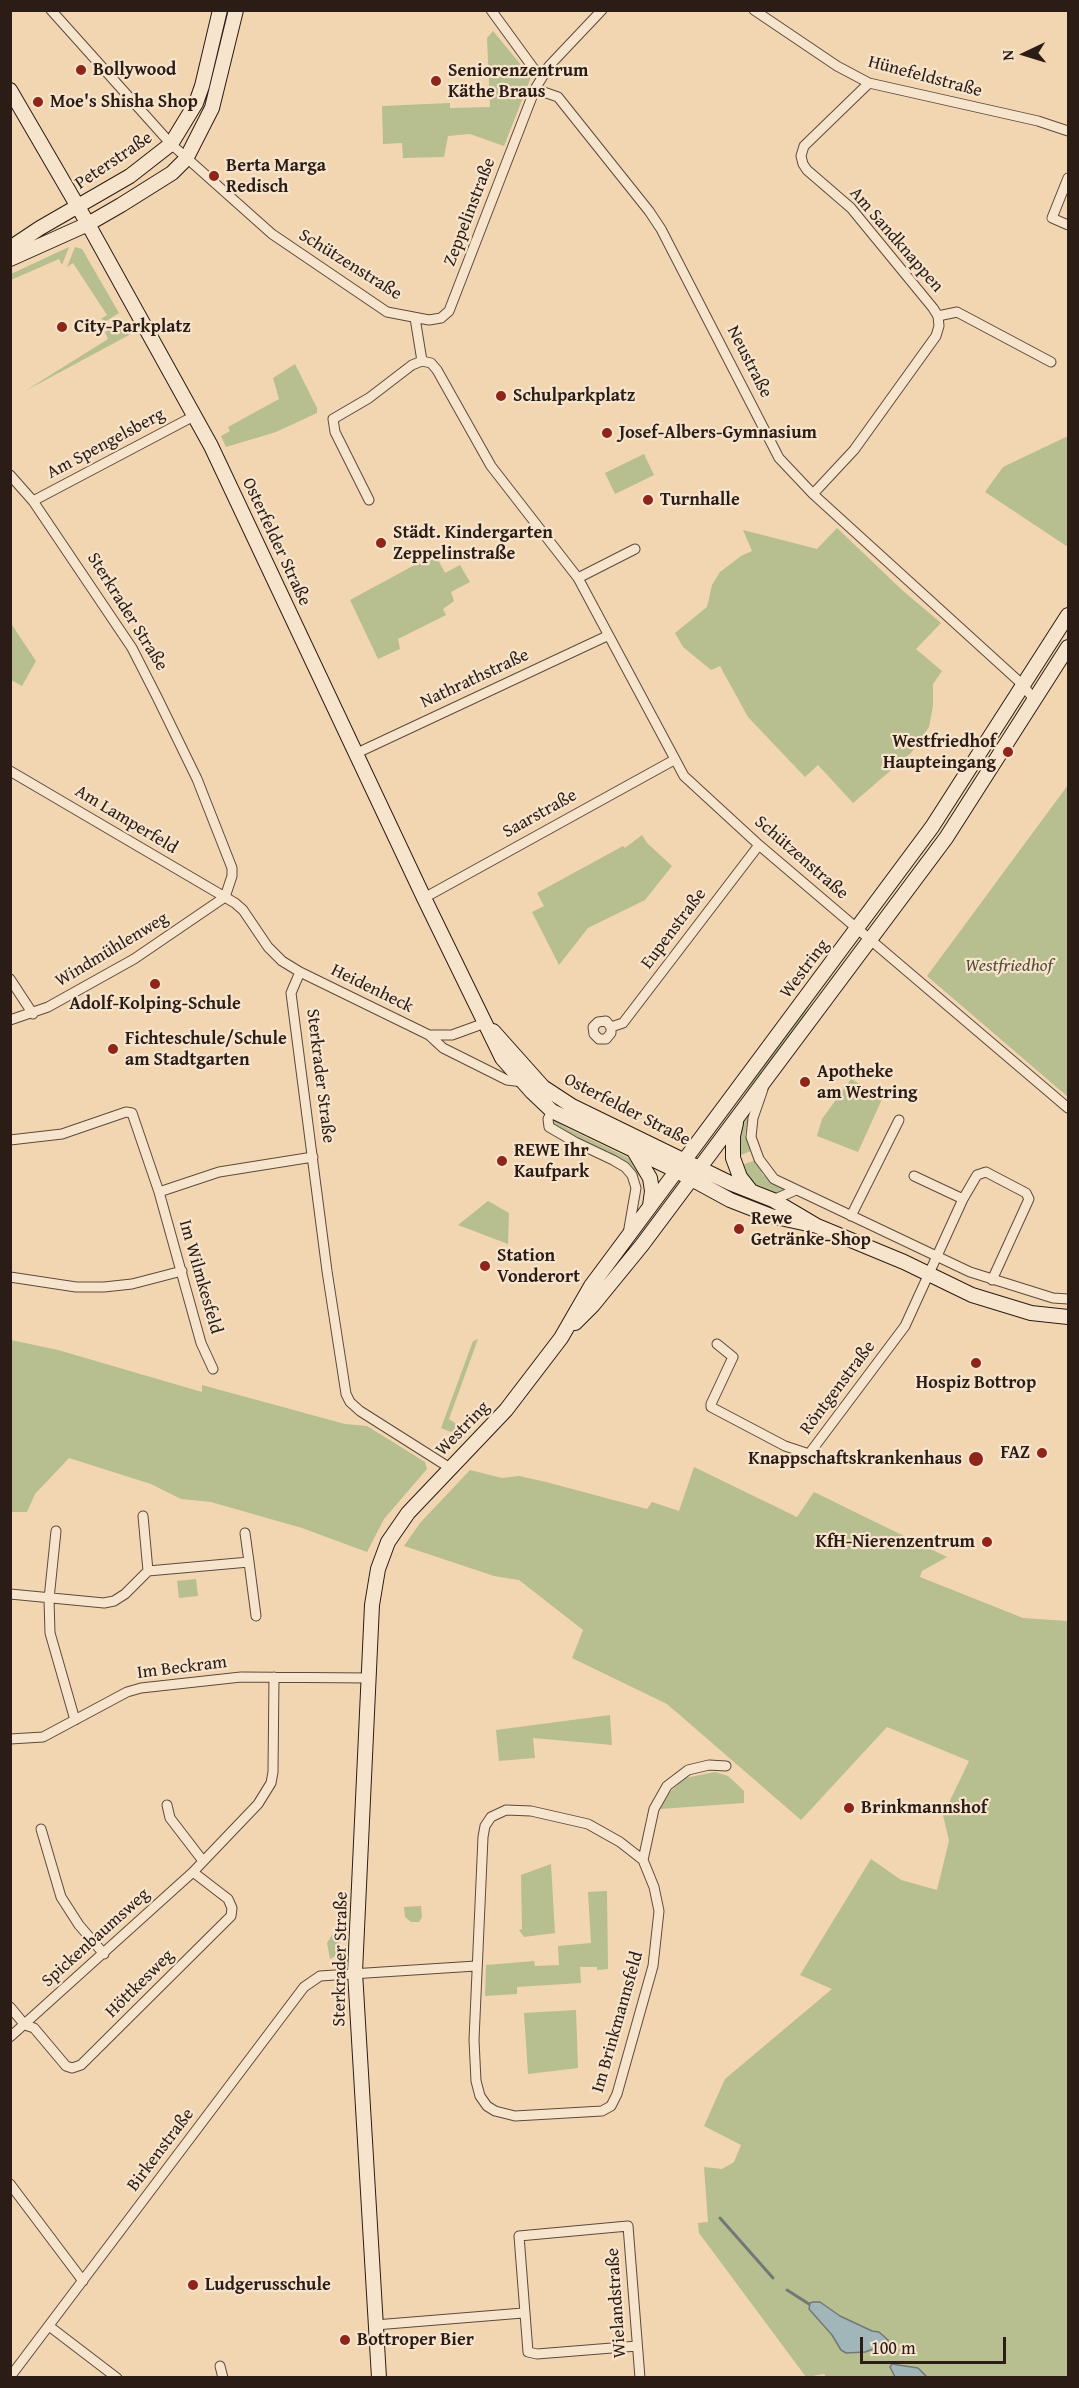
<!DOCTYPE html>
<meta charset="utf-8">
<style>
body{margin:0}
#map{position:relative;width:1079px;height:2388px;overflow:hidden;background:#f2d6b1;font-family:"Gentium Book Plus",serif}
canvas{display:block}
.frame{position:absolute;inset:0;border:12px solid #2b1c16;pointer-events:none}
.north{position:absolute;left:995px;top:24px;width:60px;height:60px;-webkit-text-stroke:4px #f7e4cc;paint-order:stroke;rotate:266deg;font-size:16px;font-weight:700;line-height:24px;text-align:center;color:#2b1c16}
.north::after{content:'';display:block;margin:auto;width:21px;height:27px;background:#2b1c16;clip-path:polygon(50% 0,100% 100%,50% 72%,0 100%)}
.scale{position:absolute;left:860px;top:2337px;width:146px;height:27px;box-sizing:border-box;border:3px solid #2b1c16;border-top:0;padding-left:8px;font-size:18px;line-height:21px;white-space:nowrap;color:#2b1c16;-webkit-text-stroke:4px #f7e4cc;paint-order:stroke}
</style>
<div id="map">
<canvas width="1079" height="2388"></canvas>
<div class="frame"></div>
<div class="north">N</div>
<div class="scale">100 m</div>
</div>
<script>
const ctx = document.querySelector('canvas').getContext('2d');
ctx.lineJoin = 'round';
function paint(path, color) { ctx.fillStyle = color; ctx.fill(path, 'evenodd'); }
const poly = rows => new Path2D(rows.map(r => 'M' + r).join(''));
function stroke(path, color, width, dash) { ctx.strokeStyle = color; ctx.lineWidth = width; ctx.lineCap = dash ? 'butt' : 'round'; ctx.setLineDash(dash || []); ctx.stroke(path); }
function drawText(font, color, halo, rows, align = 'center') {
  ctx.font = font + ' "Gentium Book Plus",serif'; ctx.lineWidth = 4.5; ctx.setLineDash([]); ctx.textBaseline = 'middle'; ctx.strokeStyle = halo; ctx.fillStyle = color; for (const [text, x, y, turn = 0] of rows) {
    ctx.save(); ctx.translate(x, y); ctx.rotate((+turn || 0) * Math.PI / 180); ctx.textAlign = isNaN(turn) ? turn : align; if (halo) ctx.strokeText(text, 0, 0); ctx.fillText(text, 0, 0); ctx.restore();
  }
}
const green = poly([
 [493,31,531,77,504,146,470,134,448,136,444,157,403,158,402,143,383,144,382,106,450,103,450,108,490,107,487,38],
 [69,247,62,265,59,259,11,280,11,274],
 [75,247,82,249,119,313,106,321,101,319,107,315,73,263,67,267],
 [123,321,131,334,25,391,108,339,105,332],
 [295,364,317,408,317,413,276,432,226,447,221,436,230,431,228,427,279,399,273,378],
 [1068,436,1068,547,985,492,1003,467],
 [644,454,654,475,615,494,605,473],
 [837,528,902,590,941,623,916,649,942,671,933,684,933,706,929,727,911,753,853,803,818,765,805,777,748,717,720,666,711,670,683,647,675,633,707,607,712,585,720,572,741,556,752,551,743,530,817,549],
 [435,554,445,573,460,565,470,582,451,592,454,601,443,609,446,615,398,639,400,649,378,659,350,600],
 [10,622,36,661,22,686,11,680],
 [1068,785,1068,1097,927,976],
 [642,835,647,843,672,866,645,900,588,928,559,965,532,912,544,906,537,893,623,846,625,848],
 [843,956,845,957,810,1005,789,1039,708,1150,705,1148,741,1100,767,1058],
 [851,1079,883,1097,858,1152,817,1136,822,1119],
 [752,1107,752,1114,748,1116,745,1135,751,1151,736,1157,741,1122],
 [554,1120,567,1128,627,1157,634,1162,644,1174,635,1176,554,1128],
 [756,1160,761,1168,762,1174,787,1191,772,1196,754,1186,739,1166],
 [488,1201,509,1213,508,1244,458,1225],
 [478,1339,449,1419,465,1430,461,1434,456,1434,441,1428,473,1341],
 [11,1340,58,1350,202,1392,202,1385,345,1424,367,1426,425,1462,427,1469,384,1519,367,1552,302,1528,211,1502,181,1499,151,1484,69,1458,35,1494,27,1512,11,1512],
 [694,1467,797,1517,814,1492,947,1557,922,1571,920,1577,1023,1618,1068,1621,1068,2377,927,2377,913,2367,894,2364,890,2367,895,2377,827,2378,824,2374,806,2377,699,2233,698,2223,708,2222,704,2167,722,2169,734,2162,741,2145,704,2126,725,2079,832,1989,800,1975,871,1859,901,1880,937,1890,949,1841,943,1815,969,1761,887,1727,801,1820,667,1704,572,1658,583,1630,519,1580,494,1576,404,1546,420,1523,470,1470,502,1478,519,1476,546,1482,647,1509,652,1502,679,1511],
 [819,2302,840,2316,872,2331,841,2350,832,2335,816,2317],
 [196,1579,198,1596,179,1598,177,1581],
 [610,1715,612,1745,533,1738,535,1758,499,1761,496,1730],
 [715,1772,728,1776,738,1785,744,1791,744,1803,660,1809,670,1792,685,1778],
 [551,1864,555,1933,524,1937,519,1930,522,1929,521,1875],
 [607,1891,608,1969,597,1970,597,1967,580,1967,581,1983,517,1987,517,1994,485,1996,486,1965,534,1961,535,1966,559,1965,558,1946,591,1943,588,1892],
 [421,1906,422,1917,419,1922,411,1922,405,1917,404,1907],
 [333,1933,339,1936,338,1953,336,1956,330,1959,327,1943],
 [576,2010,578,2068,528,2074,524,2013]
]);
const water = poly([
 [813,2302,820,2302,840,2316,872,2331,879,2332,888,2340,888,2344,865,2352,846,2353,841,2350,832,2335,809,2309,810,2303,813,2302],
 [892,2364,918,2368,927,2377,895,2377,890,2367,892,2364]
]);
const stream = poly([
 [720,2218,773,2278],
 [787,2290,809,2304]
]);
const minor = poly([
 [51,10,171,144,272,234,387,312,429,320,441,318,449,311,535,89,549,66,602,10],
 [491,10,534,69,544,74],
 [754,10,837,66,869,83,1038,121,1068,131],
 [535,89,558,97,649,211,661,229,779,458,813,494,1023,685,1035,701],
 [1068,178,1052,218,1068,225],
 [938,316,957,312,1051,362],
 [415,318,422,361],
 [422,361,431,363,437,370,491,466,578,578,684,776,759,845,1068,1108],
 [10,475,33,501,132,648,157,697,197,779,232,868,232,876,225,897],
 [813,494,854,450,936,336,939,326,938,316,933,308,851,208,807,170,803,164,801,156,804,146,869,83],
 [369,500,335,432,333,419,369,398,412,365,422,361],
 [33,501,194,416],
 [578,578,635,549],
 [357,753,607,636],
 [10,771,235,903,243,910,268,947,282,961,300,972,429,1035,443,1048,507,1080,523,1082],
 [424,898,674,760],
 [300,972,291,993,327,1271,346,1394,350,1402,360,1411,450,1468],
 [10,979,33,1014],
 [10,1020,48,1007,134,959,225,897],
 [611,1027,611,1033,606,1039,599,1039,594,1034,593,1027,598,1022,606,1021,611,1027,623,1023,759,845],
 [429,1035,452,1035,485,1023],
 [763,1089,753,1118,751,1137,759,1159,774,1179,970,1272,1053,1298,1068,1299],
 [552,1111,548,1119,549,1127,575,1142,613,1160,625,1167,632,1175,636,1188,628,1234],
 [10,1140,62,1134,126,1112,132,1113,159,1192,201,1343,213,1369],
 [914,1176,963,1199],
 [159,1192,219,1172,313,1157],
 [773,1200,796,1190],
 [851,1216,899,1120],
 [10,1277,76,1287,104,1287,132,1284,182,1271],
 [717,1344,733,1357,711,1404,711,1407,785,1446,809,1454,905,1326,963,1199,977,1175,986,1172,1026,1193,1029,1199,992,1280],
 [143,1516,148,1571],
 [56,1531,49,1599,50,1633,75,1720],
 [245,1533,249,1562],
 [10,1594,104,1603,114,1601,125,1594,148,1571,249,1562,256,1616],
 [10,1739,43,1737,127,1692,141,1688,241,1677,370,1678],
 [167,1805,170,1818,203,1861],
 [506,1810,531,1811,588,1824,620,1842,643,1860,654,1887,659,1911,653,1966,617,2094,611,2106,602,2111,515,2116,495,2111,487,2106,480,2096,476,2081,474,2040,483,1837,485,1826,491,1817,506,1810],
 [41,1829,61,1897,79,1925,104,1954],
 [643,1860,654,1809,667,1786,688,1770,709,1765,726,1766],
 [10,2007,25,2025,34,2028,66,2066,72,2068,81,2065,231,1916,232,1908,228,1899,193,1872],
 [10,2037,193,1872,258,1804,271,1783,273,1772,274,1677],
 [10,2184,83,2281],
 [375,2325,523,2313],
 [49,2326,117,2378],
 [637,2346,537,2354,528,2352,519,2236,628,2226,640,2378],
 [220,2366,223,2378],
 [10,2377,304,1987,320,1976,476,1966]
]);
const secondary = poly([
 [10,90,88,224,211,446,424,898,502,1058,532,1092,552,1111,677,1171,730,1200,771,1216,817,1226],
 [10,248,40,228,130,176,171,144,196,103,202,86,220,10],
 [10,259,88,224,121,205,172,173,186,159,212,108,236,10],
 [493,1031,543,1087,572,1106,730,1183,773,1200,817,1226,904,1262,972,1295,1031,1313,1068,1317],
 [736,1123,733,1136,733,1158,740,1177,751,1191],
 [634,1151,650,1178,652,1191,650,1206],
 [575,1323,593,1305,642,1245,946,838,1068,647],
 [379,2378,355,1972,372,1605,378,1569,388,1542,408,1513,506,1410,561,1338,591,1286,932,827,1068,615]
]);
const markers = [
 [81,70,6,"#8f2418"],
 [436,81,6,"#8f2418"],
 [38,102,6,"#8f2418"],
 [214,176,6,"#8f2418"],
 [62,327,6,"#8f2418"],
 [501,396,6,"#8f2418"],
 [607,433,6,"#8f2418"],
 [648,500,6,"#8f2418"],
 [381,543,6,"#8f2418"],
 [1008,752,6,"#8f2418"],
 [155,984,6,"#8f2418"],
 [113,1049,6,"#8f2418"],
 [805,1082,6,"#8f2418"],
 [502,1161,6,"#8f2418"],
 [739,1229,6,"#8f2418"],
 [485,1266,6,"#8f2418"],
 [976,1363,6,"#8f2418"],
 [1042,1453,6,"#8f2418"],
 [976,1459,8,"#8f2418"],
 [987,1542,6,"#8f2418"],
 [849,1808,6,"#8f2418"],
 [193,2285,6,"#8f2418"],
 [345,2340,6,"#8f2418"]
];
const poiNames = [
 ["Bollywood",93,70],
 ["Seniorenzentrum",448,71],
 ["Käthe Braus",448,92],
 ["Moe's Shisha Shop",50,102],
 ["Berta Marga",226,166],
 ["Redisch",226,187],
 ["City-Parkplatz",74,327],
 ["Schulparkplatz",513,396],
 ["Josef-Albers-Gymnasium",619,433],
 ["Turnhalle",660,500],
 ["Städt. Kindergarten",393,533],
 ["Zeppelinstraße",393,554],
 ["Westfriedhof",996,742,"right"],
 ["Haupteingang",996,763,"right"],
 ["Adolf-Kolping-Schule",155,1004,"center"],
 ["Fichteschule/Schule",125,1039],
 ["am Stadtgarten",125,1060],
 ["Apotheke",817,1072],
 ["am Westring",817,1093],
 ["REWE Ihr",514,1151],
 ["Kaufpark",514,1172],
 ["Rewe",751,1219],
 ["Getränke-Shop",751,1240],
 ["Station",497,1256],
 ["Vonderort",497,1277],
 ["Hospiz Bottrop",976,1383,"center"],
 ["FAZ",1030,1453,"right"],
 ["Knappschaftskrankenhaus",962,1459,"right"],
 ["KfH-Nierenzentrum",975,1542,"right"],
 ["Brinkmannshof",861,1808],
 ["Ludgerusschule",205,2285],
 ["Bottroper Bier",357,2340]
];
const streetNames = [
 ["Hünefeldstraße",925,77,15],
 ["Peterstraße",114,161,-34],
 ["Zeppelinstraße",470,212,-69],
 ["Am Sandknappen",896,240,49],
 ["Schützenstraße",350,265,32],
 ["Neustraße",749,362,63],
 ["Am Spengelsberg",106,444,-28],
 ["Osterfelder Straße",276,542,65],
 ["Sterkrader Straße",127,612,58],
 ["Nathrathstraße",475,679,-25],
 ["Saarstraße",540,814,-29],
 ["Am Lamperfeld",126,820,31],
 ["Schützenstraße",801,858,41],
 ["Eupenstraße",674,929,-53],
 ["Windmühlenweg",112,950,-31],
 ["Westring",805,969,-53],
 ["Heidenheck",372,989,26],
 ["Sterkrader Straße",320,1076,83],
 ["Osterfelder Straße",627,1110,27],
 ["Im Wilmkesfeld",200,1277,74],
 ["Röntgenstraße",838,1388,-53],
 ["Westring",463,1429,-46],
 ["Im Beckram",182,1668,-7],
 ["Spickenbaumsweg",96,1938,-42],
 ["Sterkrader Straße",341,1959,-89],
 ["Höttkesweg",140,1984,-45],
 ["Im Brinkmannsfeld",618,2022,-74],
 ["Birkenstraße",161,2150,-53],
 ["Wielandstraße",617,2303,-94]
];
const parkNames = [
 ["Westfriedhof",1009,966]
];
paint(green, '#b7be8f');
paint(water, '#a1b6b8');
stroke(water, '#727877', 1.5);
stroke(stream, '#727877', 3);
stroke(minor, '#5d4a3d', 11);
stroke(secondary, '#2b1c16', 16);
stroke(minor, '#f7e4cc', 9);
stroke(secondary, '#f7e4cc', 14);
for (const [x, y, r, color] of markers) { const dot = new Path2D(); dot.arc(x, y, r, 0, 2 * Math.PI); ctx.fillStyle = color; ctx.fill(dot); stroke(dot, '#f7e4cc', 2); }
drawText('bold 18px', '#2b1c16', '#f7e4cc', poiNames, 'left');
drawText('18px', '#2b1c16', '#f7e4cc', streetNames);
drawText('italic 18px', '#554d3a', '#f7e4cc', parkNames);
</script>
